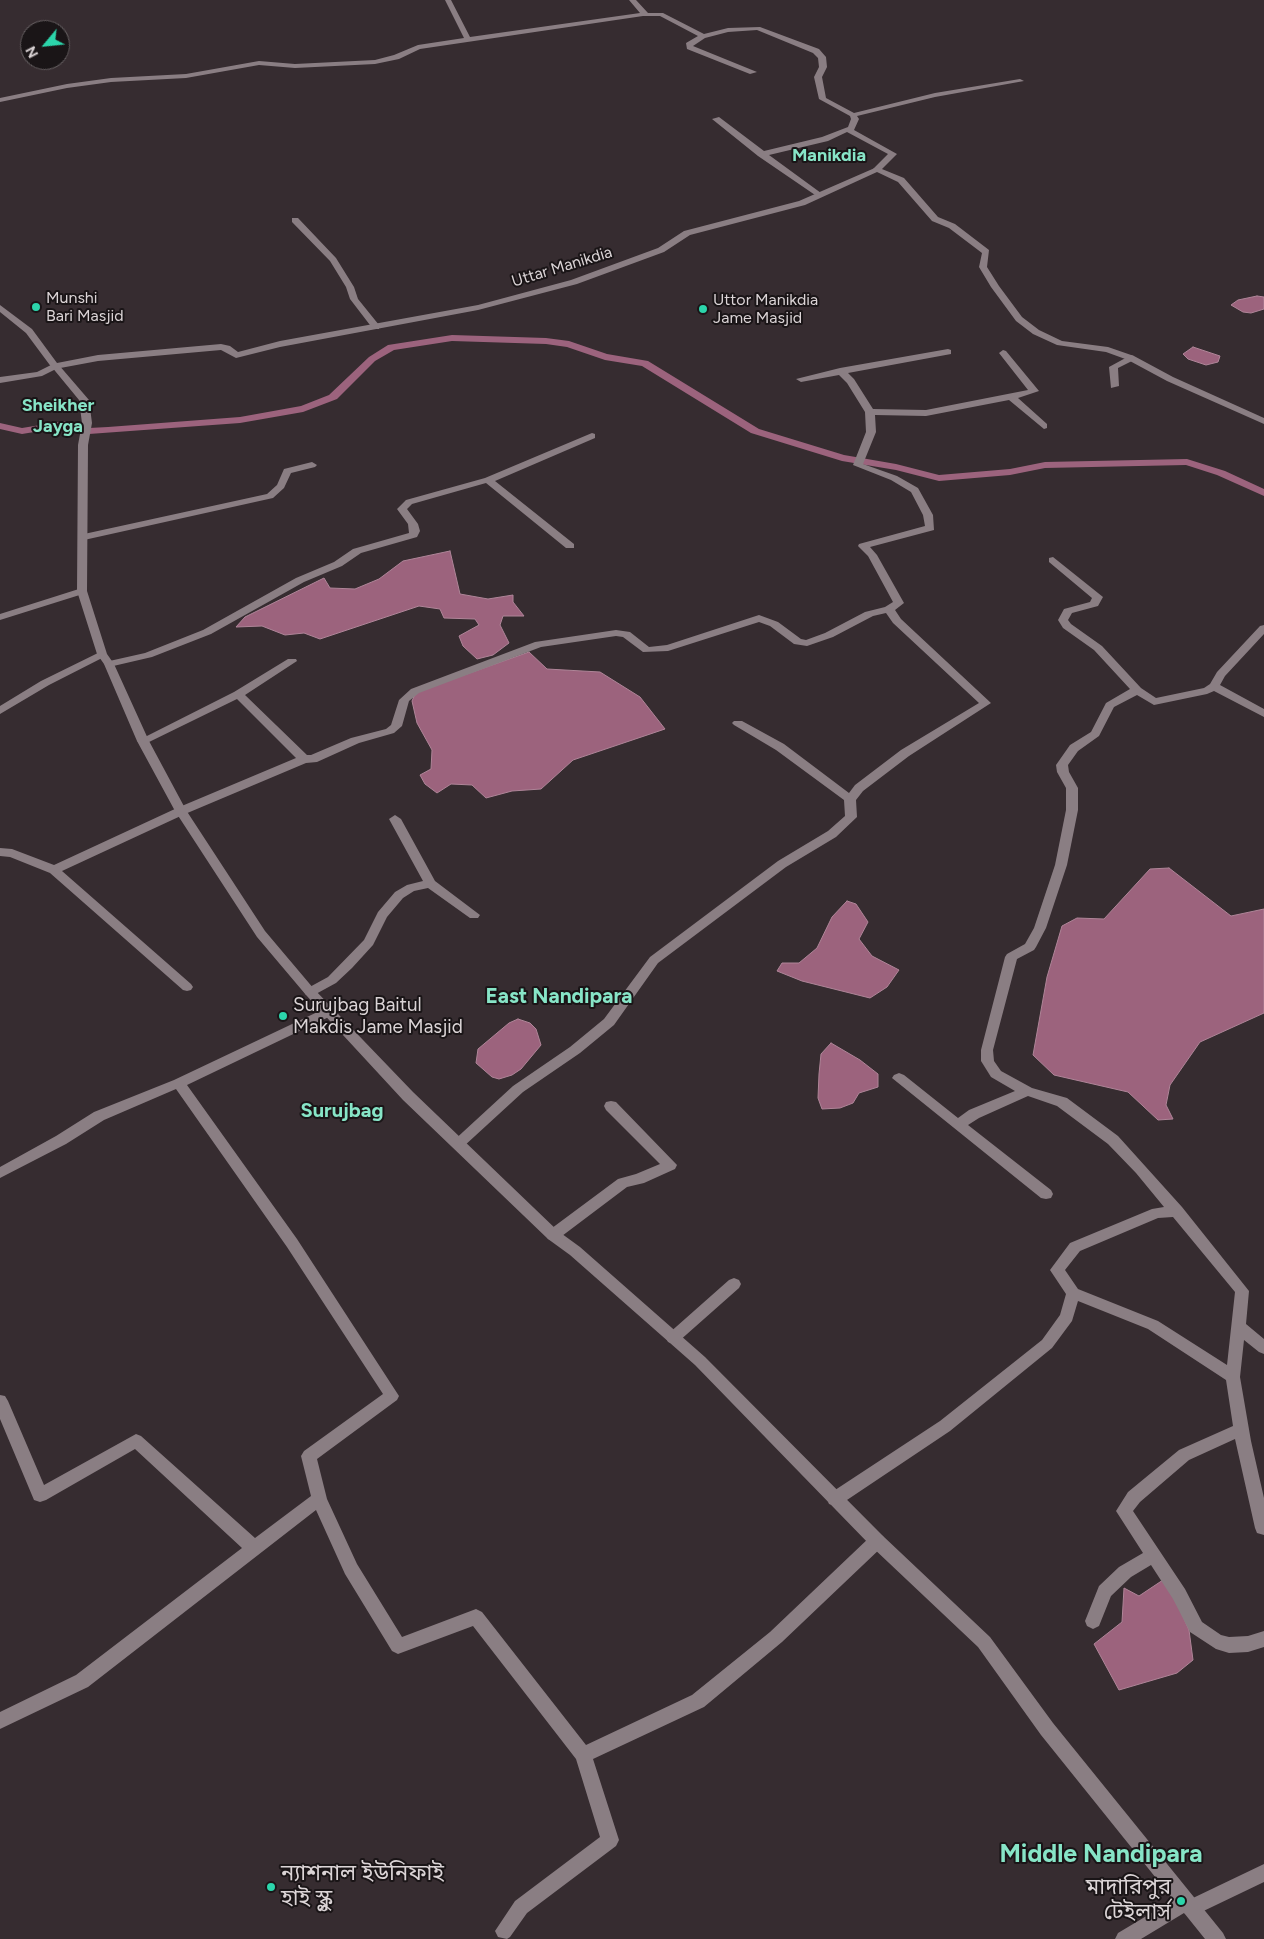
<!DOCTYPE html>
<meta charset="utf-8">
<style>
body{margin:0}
#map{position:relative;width:1264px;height:1939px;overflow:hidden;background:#362c30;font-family:Figtree,sans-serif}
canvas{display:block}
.north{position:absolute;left:20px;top:20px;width:50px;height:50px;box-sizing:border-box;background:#1a1517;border:1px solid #676163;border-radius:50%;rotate:242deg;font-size:14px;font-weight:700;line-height:20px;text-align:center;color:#dbd4d6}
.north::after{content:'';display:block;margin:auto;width:18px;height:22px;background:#2cd5ab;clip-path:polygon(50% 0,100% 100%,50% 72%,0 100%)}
</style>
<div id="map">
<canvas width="1264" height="1939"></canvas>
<div class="north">N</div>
</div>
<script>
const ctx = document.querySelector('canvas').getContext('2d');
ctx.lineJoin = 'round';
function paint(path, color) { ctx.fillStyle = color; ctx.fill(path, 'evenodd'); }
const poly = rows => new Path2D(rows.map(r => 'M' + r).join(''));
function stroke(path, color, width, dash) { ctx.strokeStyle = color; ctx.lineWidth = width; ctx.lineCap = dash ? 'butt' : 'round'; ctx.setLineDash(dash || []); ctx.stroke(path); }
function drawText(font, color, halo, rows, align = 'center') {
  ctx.font = font + ' Figtree,"Noto Sans Bengali",sans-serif'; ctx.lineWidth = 4; ctx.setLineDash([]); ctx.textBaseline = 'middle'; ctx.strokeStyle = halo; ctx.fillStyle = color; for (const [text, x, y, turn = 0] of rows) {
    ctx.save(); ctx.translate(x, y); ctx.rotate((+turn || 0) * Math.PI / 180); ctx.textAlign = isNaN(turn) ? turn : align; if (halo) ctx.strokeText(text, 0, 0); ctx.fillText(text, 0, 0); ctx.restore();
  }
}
const water = poly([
 [1257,296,1264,297,1264,309,1251,313,1243,312,1231,305,1238,300,1257,296],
 [1193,347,1220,356,1218,362,1206,365,1188,359,1183,354,1193,347],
 [450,551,460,594,488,599,513,595,513,602,524,616,503,616,500,625,509,643,493,655,477,659,463,646,459,636,479,625,475,619,444,618,440,609,419,606,320,639,304,633,285,635,262,626,236,627,245,617,324,578,330,588,355,589,379,579,403,561,450,551],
 [529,652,547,669,600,672,640,697,665,729,573,760,541,789,512,791,486,798,472,785,451,784,437,793,425,784,420,775,431,769,432,750,417,723,412,701,416,692,529,652],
 [1169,868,1231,916,1264,909,1264,1013,1200,1042,1170,1085,1166,1105,1173,1119,1158,1120,1128,1092,1054,1075,1033,1055,1047,977,1062,926,1077,918,1104,919,1150,869,1169,868],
 [847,901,856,904,868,922,859,939,872,956,899,970,887,987,870,998,802,981,777,971,782,963,799,963,817,948,832,917,847,901],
 [518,1019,530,1023,536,1029,541,1045,521,1069,512,1075,499,1079,492,1077,476,1063,478,1049,509,1023,518,1019],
 [831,1043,860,1060,878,1074,878,1087,859,1093,853,1103,840,1108,822,1109,818,1098,819,1074,821,1054,831,1043],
 [1166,1578,1189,1630,1193,1660,1177,1673,1119,1690,1094,1644,1122,1622,1124,1588,1139,1596,1166,1578]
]);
const canal = poly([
 [452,335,546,338,569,341,607,354,648,361,759,429,844,455,896,464,939,475,1010,469,1045,462,1187,459,1225,471,1264,489,1264,496,1217,475,1186,465,1045,468,1010,475,939,481,896,470,842,461,751,433,642,366,605,360,567,347,546,344,452,341,394,350,375,361,337,399,303,412,240,423,89,434,65,427,22,434,0,429,0,423,22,428,65,421,89,428,108,427,240,417,301,406,329,395,369,357,388,345,452,335]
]);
const minor = poly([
 [445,0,451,0,470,37,640,13,629,0,636,0,648,13,663,13,704,34,728,28,760,27,819,49,826,57,827,67,822,77,826,98,854,113,935,93,1020,79,1024,81,935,97,857,116,859,119,854,130,897,154,880,171,873,169,888,154,847,132,828,141,769,155,821,193,821,197,818,197,758,156,712,119,719,117,764,151,822,137,848,127,851,119,850,116,819,99,814,77,819,67,818,58,813,53,757,30,728,32,705,38,693,46,757,72,750,74,687,49,686,43,698,36,660,16,643,16,420,49,399,59,375,64,295,68,259,65,186,78,111,82,67,88,0,102,0,98,67,84,111,78,186,74,259,61,295,64,375,60,394,55,418,45,464,38,445,0],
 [292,218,298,218,336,258,354,287,358,299,379,325,379,329,373,329,350,299,346,287,330,261,292,222,292,218],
 [948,349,951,350,951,354,848,373,854,379,873,409,926,410,1028,390,999,353,1003,350,1006,351,1039,391,1018,398,1047,424,1047,428,1044,429,1009,400,926,416,875,415,876,432,863,464,897,476,918,488,933,515,934,530,870,547,877,555,904,603,895,610,901,619,991,703,909,756,863,791,856,800,857,817,836,837,786,867,658,963,614,1025,580,1053,523,1092,463,1147,453,1147,451,1143,513,1086,570,1047,604,1019,650,957,778,861,828,831,845,816,844,800,776,750,734,725,732,723,734,721,742,721,784,744,849,793,855,785,901,750,979,703,893,623,886,613,873,616,833,637,807,646,794,644,770,626,759,622,668,651,643,652,623,637,616,636,541,647,419,693,409,701,402,726,394,733,359,743,317,762,306,763,185,814,62,871,191,984,193,987,191,990,187,991,183,990,50,873,10,857,0,856,0,848,12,849,54,865,177,808,296,758,237,699,147,743,143,745,137,741,234,692,288,659,296,659,297,661,245,695,307,755,311,755,351,738,386,729,391,725,399,700,411,689,535,642,616,630,630,632,649,647,667,645,759,615,778,622,801,639,806,640,825,633,865,612,885,607,893,602,868,556,858,546,859,544,925,526,923,515,911,492,891,480,853,465,866,432,865,412,847,383,839,375,801,382,796,379,840,368,948,349],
 [1131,355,1134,356,1134,360,1118,368,1119,386,1111,388,1109,367,1131,355],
 [55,363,58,364,58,368,42,376,0,383,0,377,37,372,55,363],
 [592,433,595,434,595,438,495,481,574,544,574,548,566,548,486,483,412,504,407,509,418,524,420,531,417,537,361,553,342,566,304,582,211,634,152,657,109,667,104,664,105,662,145,653,203,630,296,578,334,562,353,549,409,533,408,524,397,509,406,500,485,478,592,433],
 [312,462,317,465,315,467,291,473,284,488,273,498,84,540,79,537,84,534,267,494,277,485,284,469,312,462],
 [1053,557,1103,597,1098,606,1072,613,1068,620,1071,624,1102,646,1141,688,1156,698,1204,688,1210,684,1217,672,1260,626,1264,625,1264,634,1225,676,1220,685,1264,709,1264,717,1214,691,1207,694,1154,705,1137,695,1114,707,1099,736,1078,751,1068,765,1069,772,1078,788,1078,810,1067,865,1046,928,1036,947,1034,950,1017,959,993,1050,994,1061,1001,1071,1032,1088,1067,1098,1118,1136,1182,1207,1249,1291,1246,1324,1264,1339,1264,1354,1259,1352,1244,1340,1240,1377,1251,1441,1264,1498,1264,1535,1257,1533,1255,1528,1235,1439,1189,1460,1140,1502,1133,1511,1185,1589,1202,1622,1221,1635,1229,1637,1248,1636,1264,1631,1264,1647,1248,1652,1229,1653,1216,1649,1190,1632,1173,1599,1151,1565,1131,1577,1111,1596,1099,1626,1093,1629,1087,1626,1085,1621,1099,1586,1119,1567,1143,1553,1116,1511,1128,1492,1179,1450,1233,1426,1226,1380,1148,1329,1078,1301,1072,1321,1052,1348,950,1431,841,1504,835,1506,829,1504,827,1499,829,1494,940,1421,1042,1340,1060,1315,1066,1294,1050,1270,1070,1243,1152,1209,1164,1207,1136,1173,1108,1144,1057,1106,1028,1096,979,1118,968,1125,1051,1190,1053,1194,1051,1198,1046,1199,1041,1198,892,1078,894,1075,899,1073,904,1075,958,1118,969,1110,1015,1091,991,1077,981,1061,981,1050,1005,957,1007,954,1025,944,1034,928,1055,865,1066,810,1066,788,1057,772,1056,765,1070,745,1091,732,1106,703,1130,689,1094,650,1063,628,1058,620,1064,609,1090,602,1092,598,1049,562,1049,558,1053,557],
 [1173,1217,1235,1292,1227,1365,1158,1321,1078,1289,1065,1270,1080,1251,1158,1218,1173,1217],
 [82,588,87,591,86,593,0,620,0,614,82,588],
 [102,651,106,652,106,656,49,685,0,714,0,706,41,681,102,651],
 [395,815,401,819,435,881,480,915,478,918,470,918,428,888,414,891,403,898,387,917,373,945,352,968,336,983,314,995,306,995,304,992,306,989,328,977,364,940,378,912,395,892,407,885,423,881,389,819,395,815],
 [328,1007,333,1009,334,1012,333,1015,187,1085,297,1239,399,1396,397,1400,317,1459,327,1499,357,1564,402,1637,476,1609,482,1612,586,1745,692,1695,770,1632,871,1536,877,1534,883,1536,885,1541,883,1546,782,1642,704,1707,593,1759,619,1840,616,1846,527,1913,510,1937,507,1939,498,1937,495,1931,515,1901,600,1837,576,1759,473,1626,398,1654,392,1651,345,1574,316,1510,88,1687,0,1729,0,1712,76,1675,242,1548,135,1449,46,1500,40,1502,34,1500,0,1419,0,1395,5,1396,8,1401,44,1485,136,1434,141,1436,255,1538,311,1496,301,1456,304,1451,383,1394,287,1247,176,1089,104,1120,66,1144,0,1178,0,1167,56,1136,94,1112,174,1080,328,1007],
 [611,1101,616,1102,677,1165,675,1169,644,1183,627,1187,558,1239,553,1241,548,1239,546,1235,548,1231,618,1179,636,1174,660,1164,606,1110,604,1106,606,1102,611,1101],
 [734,1278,739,1280,741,1284,739,1288,678,1342,673,1344,668,1342,666,1338,668,1334,729,1280,734,1278],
 [1264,1864,1264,1882,1191,1917,1184,1913,1141,1939,1115,1939,1118,1933,1180,1896,1186,1893,1193,1898,1264,1864]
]);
const tertiary = poly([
 [55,363,58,364,89,400,92,423,88,445,87,591,107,654,114,664,149,741,186,810,265,931,314,989,413,1092,558,1231,580,1247,705,1357,883,1536,990,1637,1053,1723,1223,1933,1226,1939,1205,1939,1041,1735,978,1647,871,1546,695,1365,570,1255,548,1239,403,1100,306,995,257,937,175,811,137,741,104,664,97,654,77,591,78,445,82,423,79,400,51,366,55,363]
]);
const secondary = poly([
 [877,167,904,178,938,217,955,224,989,250,987,267,999,286,1022,317,1039,330,1062,341,1108,347,1134,356,1173,377,1264,418,1264,424,1167,381,1128,360,1106,352,1057,345,1033,334,1016,321,991,287,979,267,982,253,949,228,932,221,898,182,877,172,805,205,690,235,664,252,577,284,478,310,280,347,236,358,221,350,98,361,55,369,52,368,26,333,0,312,0,305,32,329,57,363,98,355,221,344,230,346,238,352,280,341,478,305,571,280,658,248,684,231,799,201,877,167]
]);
const markers = [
 [36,307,5,"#2cd5ab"],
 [703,309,5,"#2cd5ab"],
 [283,1016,5,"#2cd5ab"],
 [271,1887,5,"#2cd5ab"],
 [1181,1901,5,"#2cd5ab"]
];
const farStreetnames = [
 ["Uttar Manikdia",562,267,-17]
];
const farPoinames = [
 ["Munshi",46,298],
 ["Bari Masjid",46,316],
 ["Uttor Manikdia",713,300],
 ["Jame Masjid",713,318]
];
const farQuarternames = [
 ["Manikdia",829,156],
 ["Sheikher",58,406],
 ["Jayga",58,427]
];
const poiNames = [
 ["Surujbag Baitul",293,1005],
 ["Makdis Jame Masjid",293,1027]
];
const neighbourhoodNames = [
 ["Surujbag",342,1111]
];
const quarterNames = [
 ["East Nandipara",559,997]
];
const nearPoinames = [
 ["ন্যাশনাল ইউনিফাই",281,1874],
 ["হাই স্কুল",281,1899],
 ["মাদারিপুর",1171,1888,"right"],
 ["টেইলার্স",1171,1913,"right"]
];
const nearQuarternames = [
 ["Middle Nandipara",1101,1855]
];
paint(water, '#9c637d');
stroke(water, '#af8598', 1);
paint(canal, '#9c637d');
paint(minor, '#8a7e83');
paint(tertiary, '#8a7e83');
paint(secondary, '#8a7e83');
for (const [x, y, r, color] of markers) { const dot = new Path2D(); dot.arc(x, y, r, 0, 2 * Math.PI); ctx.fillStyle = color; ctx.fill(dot); stroke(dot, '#1a1517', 2); }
drawText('16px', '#dbd4d6', '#1a1517', farStreetnames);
drawText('16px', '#dbd4d6', '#1a1517', farPoinames, 'left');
drawText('bold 18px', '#87e5c7', '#1a1517', farQuarternames);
drawText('19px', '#dbd4d6', '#1a1517', poiNames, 'left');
drawText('bold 20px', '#87e5c7', '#1a1517', neighbourhoodNames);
drawText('bold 21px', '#87e5c7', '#1a1517', quarterNames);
drawText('22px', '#dbd4d6', '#1a1517', nearPoinames, 'left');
drawText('bold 25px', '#87e5c7', '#1a1517', nearQuarternames);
</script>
